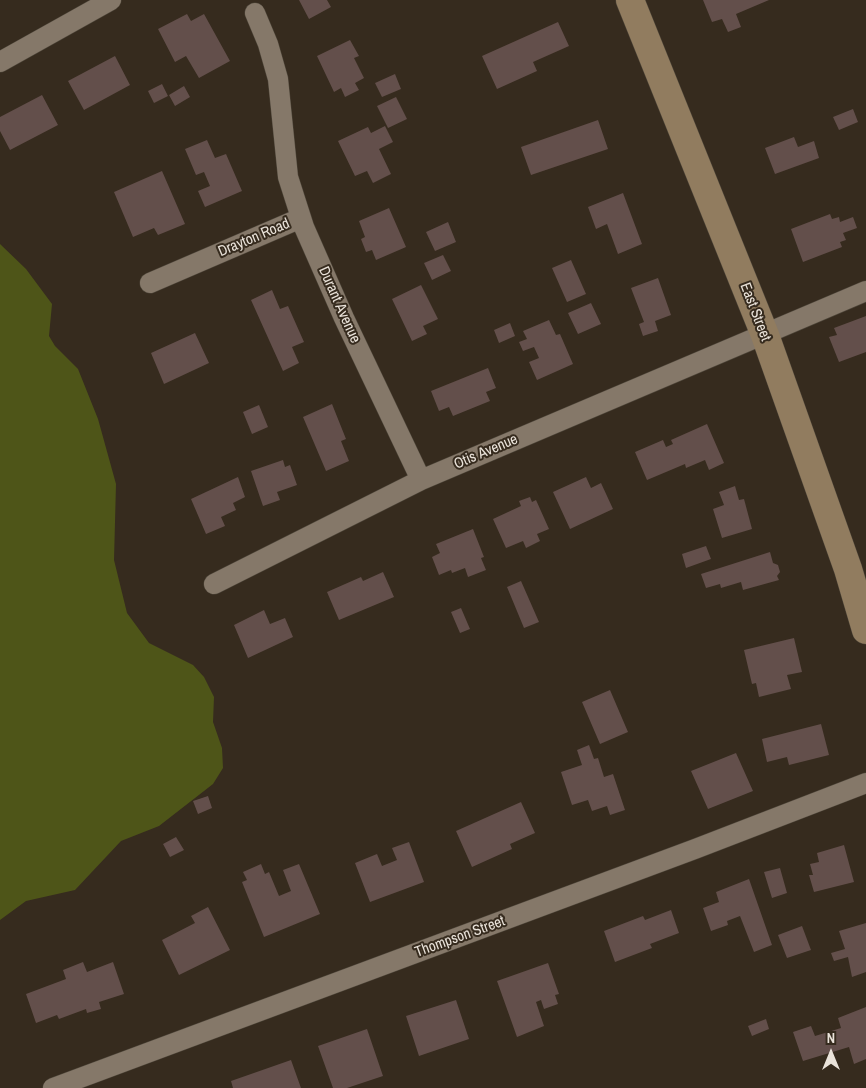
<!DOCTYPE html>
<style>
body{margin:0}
#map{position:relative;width:866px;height:1088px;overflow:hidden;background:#362b1e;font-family:"Archivo Narrow",sans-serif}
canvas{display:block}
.north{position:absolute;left:806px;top:1028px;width:50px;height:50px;-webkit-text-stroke:4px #362b1e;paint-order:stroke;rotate:0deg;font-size:14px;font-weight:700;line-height:20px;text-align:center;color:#eae3da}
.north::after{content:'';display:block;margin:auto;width:18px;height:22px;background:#eae3da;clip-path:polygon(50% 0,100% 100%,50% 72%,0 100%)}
</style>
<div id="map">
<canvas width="866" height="1088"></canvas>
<div class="north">N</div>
</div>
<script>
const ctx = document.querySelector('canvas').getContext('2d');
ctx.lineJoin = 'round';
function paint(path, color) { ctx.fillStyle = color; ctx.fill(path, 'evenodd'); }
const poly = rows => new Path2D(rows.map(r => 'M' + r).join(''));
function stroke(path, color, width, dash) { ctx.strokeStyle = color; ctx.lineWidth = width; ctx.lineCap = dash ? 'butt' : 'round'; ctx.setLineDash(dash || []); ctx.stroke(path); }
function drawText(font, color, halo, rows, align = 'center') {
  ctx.font = font + ' "Archivo Narrow",sans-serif'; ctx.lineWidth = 4; ctx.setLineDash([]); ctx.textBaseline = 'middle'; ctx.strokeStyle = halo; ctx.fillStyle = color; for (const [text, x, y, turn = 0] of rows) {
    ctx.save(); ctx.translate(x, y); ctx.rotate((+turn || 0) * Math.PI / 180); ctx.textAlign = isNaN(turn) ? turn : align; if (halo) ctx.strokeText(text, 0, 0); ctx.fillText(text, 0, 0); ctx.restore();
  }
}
const green = poly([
 [0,244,26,269,52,304,49,336,55,346,78,369,98,419,116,484,114,560,127,613,149,643,193,665,204,677,214,697,213,722,222,748,223,768,213,784,159,826,121,841,75,890,26,901,0,920]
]);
const building = poly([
 [299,0,327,0,331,7,309,19],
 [703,0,769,0,736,14,741,27,728,32,722,19,712,22],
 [187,14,191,21,204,14,230,61,199,78,186,56,175,62,158,29],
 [558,22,569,46,533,62,537,71,497,89,482,56],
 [350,40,359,56,354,58,364,78,355,83,359,90,345,97,341,88,334,92,317,56],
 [115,56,130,85,84,110,68,81],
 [395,74,401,89,382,97,375,83],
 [162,84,168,96,154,103,148,91],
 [184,86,190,97,175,106,169,95],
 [42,95,58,125,10,150,0,131,0,117],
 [396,97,407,119,388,128,377,106],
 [853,109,858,122,839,130,833,117],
 [598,120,608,149,531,175,521,147],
 [385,126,393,142,379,149,391,174,373,183,367,171,355,176,338,141,368,127,371,133],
 [794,137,798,147,814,141,819,158,775,174,765,148],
 [207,140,215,158,226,154,242,191,205,207,198,191,210,186,204,172,196,175,185,149],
 [162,171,185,224,158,235,154,228,133,237,114,192],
 [623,193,642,244,618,254,607,224,596,229,588,207],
 [389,208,406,247,376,260,372,250,366,252,361,239,365,237,359,221],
 [830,214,832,219,839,217,840,222,853,217,857,228,843,233,846,240,840,242,842,247,803,262,791,229],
 [448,222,456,242,435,251,426,232],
 [443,255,451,271,432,280,424,263],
 [571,260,586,294,567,302,552,268],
 [658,278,671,315,655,321,658,331,643,336,639,324,644,322,631,288],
 [421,285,438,319,423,326,427,334,412,341,392,299],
 [272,290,280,309,288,306,304,342,292,347,299,363,283,371,251,300],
 [591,303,601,324,578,334,568,313],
 [866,316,866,352,839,362,829,337,837,335,834,328],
 [549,320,556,335,560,334,573,364,537,380,529,362,539,358,534,347,523,351,519,342,527,339,523,331],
 [510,323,515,336,499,343,494,330],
 [195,333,209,363,164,384,151,353],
 [488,368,496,388,486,392,490,401,453,416,449,407,439,411,431,391],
 [332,404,346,439,341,441,349,461,326,471,303,417],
 [259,405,268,427,252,434,243,412],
 [707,424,724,463,709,470,705,460,686,468,685,464,647,480,635,452,663,440,666,447,673,444,671,440],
 [283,460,285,467,290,465,297,485,277,492,280,500,263,506,251,471],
 [238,477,245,497,233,503,236,510,221,517,225,526,206,534,191,499],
 [586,477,591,488,601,483,613,509,570,529,553,492],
 [735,486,739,500,744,499,752,529,722,538,713,509,724,505,719,492],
 [530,497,532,502,536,500,549,529,537,534,540,541,526,548,523,541,506,548,493,519,521,506,519,501],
 [473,529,484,557,481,558,486,570,468,577,465,568,452,573,451,570,439,575,432,557,440,553,436,544],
 [706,546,711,559,686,568,682,554],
 [770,552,773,563,778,565,780,572,777,576,779,580,743,590,741,582,721,588,720,584,706,588,701,574],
 [383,572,394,597,339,620,327,592,361,577,363,581],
 [521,581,539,622,524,628,507,587],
 [461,608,470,629,460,633,451,612],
 [264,610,270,624,285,618,293,637,248,658,234,625],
 [794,638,802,672,787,675,791,689,759,697,756,683,752,684,744,650],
 [610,690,628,732,600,744,582,702],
 [821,724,829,755,789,765,787,757,767,762,762,739],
 [589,745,594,759,598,758,604,777,613,774,625,810,610,815,607,806,592,811,588,800,572,805,561,772,582,765,577,750],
 [736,753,753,791,708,809,691,771],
 [208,796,212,808,198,814,193,801],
 [521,802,535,833,510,844,512,849,472,867,456,831],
 [176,837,184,850,170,857,163,844],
 [409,842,424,882,370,902,355,863,377,854,382,866,397,860,392,848],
 [844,845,854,882,814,892,809,875,813,875,810,864,819,862,817,853],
 [261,864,265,874,269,872,279,896,291,891,283,870,299,864,320,914,264,937,242,882,247,880,243,872],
 [780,868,787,893,772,898,764,872],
 [749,879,772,945,754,952,740,916,727,921,728,925,711,931,703,908,719,902,716,892],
 [208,907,230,950,179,975,162,940,195,923,191,916],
 [671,910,679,933,650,944,652,948,615,962,604,931,643,916,645,920],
 [866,923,866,972,852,977,848,957,834,961,831,953,845,949,839,931],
 [802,926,811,950,787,958,778,935],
 [83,962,87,972,113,962,124,994,99,1002,101,1009,87,1013,86,1009,59,1019,57,1015,36,1023,26,994,66,979,63,970],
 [548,963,559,994,555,995,558,1004,544,1009,541,1000,536,1002,544,1026,517,1037,497,981],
 [456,1000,469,1039,419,1056,406,1016],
 [866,1007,866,1059,854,1064,849,1047,803,1061,793,1032,811,1026,815,1036,841,1028,838,1018],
 [766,1019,769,1029,752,1036,748,1026],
 [367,1029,383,1076,347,1088,333,1088,318,1046],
 [291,1060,301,1088,233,1088,231,1081]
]);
const minor = poly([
 [255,13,268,44,278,79,288,177,304,227,344,318,421,480],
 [0,62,111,0],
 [150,283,301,218],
 [214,584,421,480,866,291],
 [53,1088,695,849,866,783]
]);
const secondary = poly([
 [630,0,765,335,848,569,866,630]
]);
const streetNames = [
 ["Drayton Road",254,238,-23],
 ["Durant Avenue",339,305,66],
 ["East Street",755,312,69],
 ["Otis Avenue",486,452,-23],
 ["Thompson Street",460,937,-20]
];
paint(green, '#4e5518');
paint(building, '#634f4b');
stroke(minor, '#4e463a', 21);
stroke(secondary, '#4e463a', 29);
stroke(minor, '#857869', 20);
stroke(secondary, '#917c5f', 28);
drawText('15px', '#eae3da', '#362b1e', streetNames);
</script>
